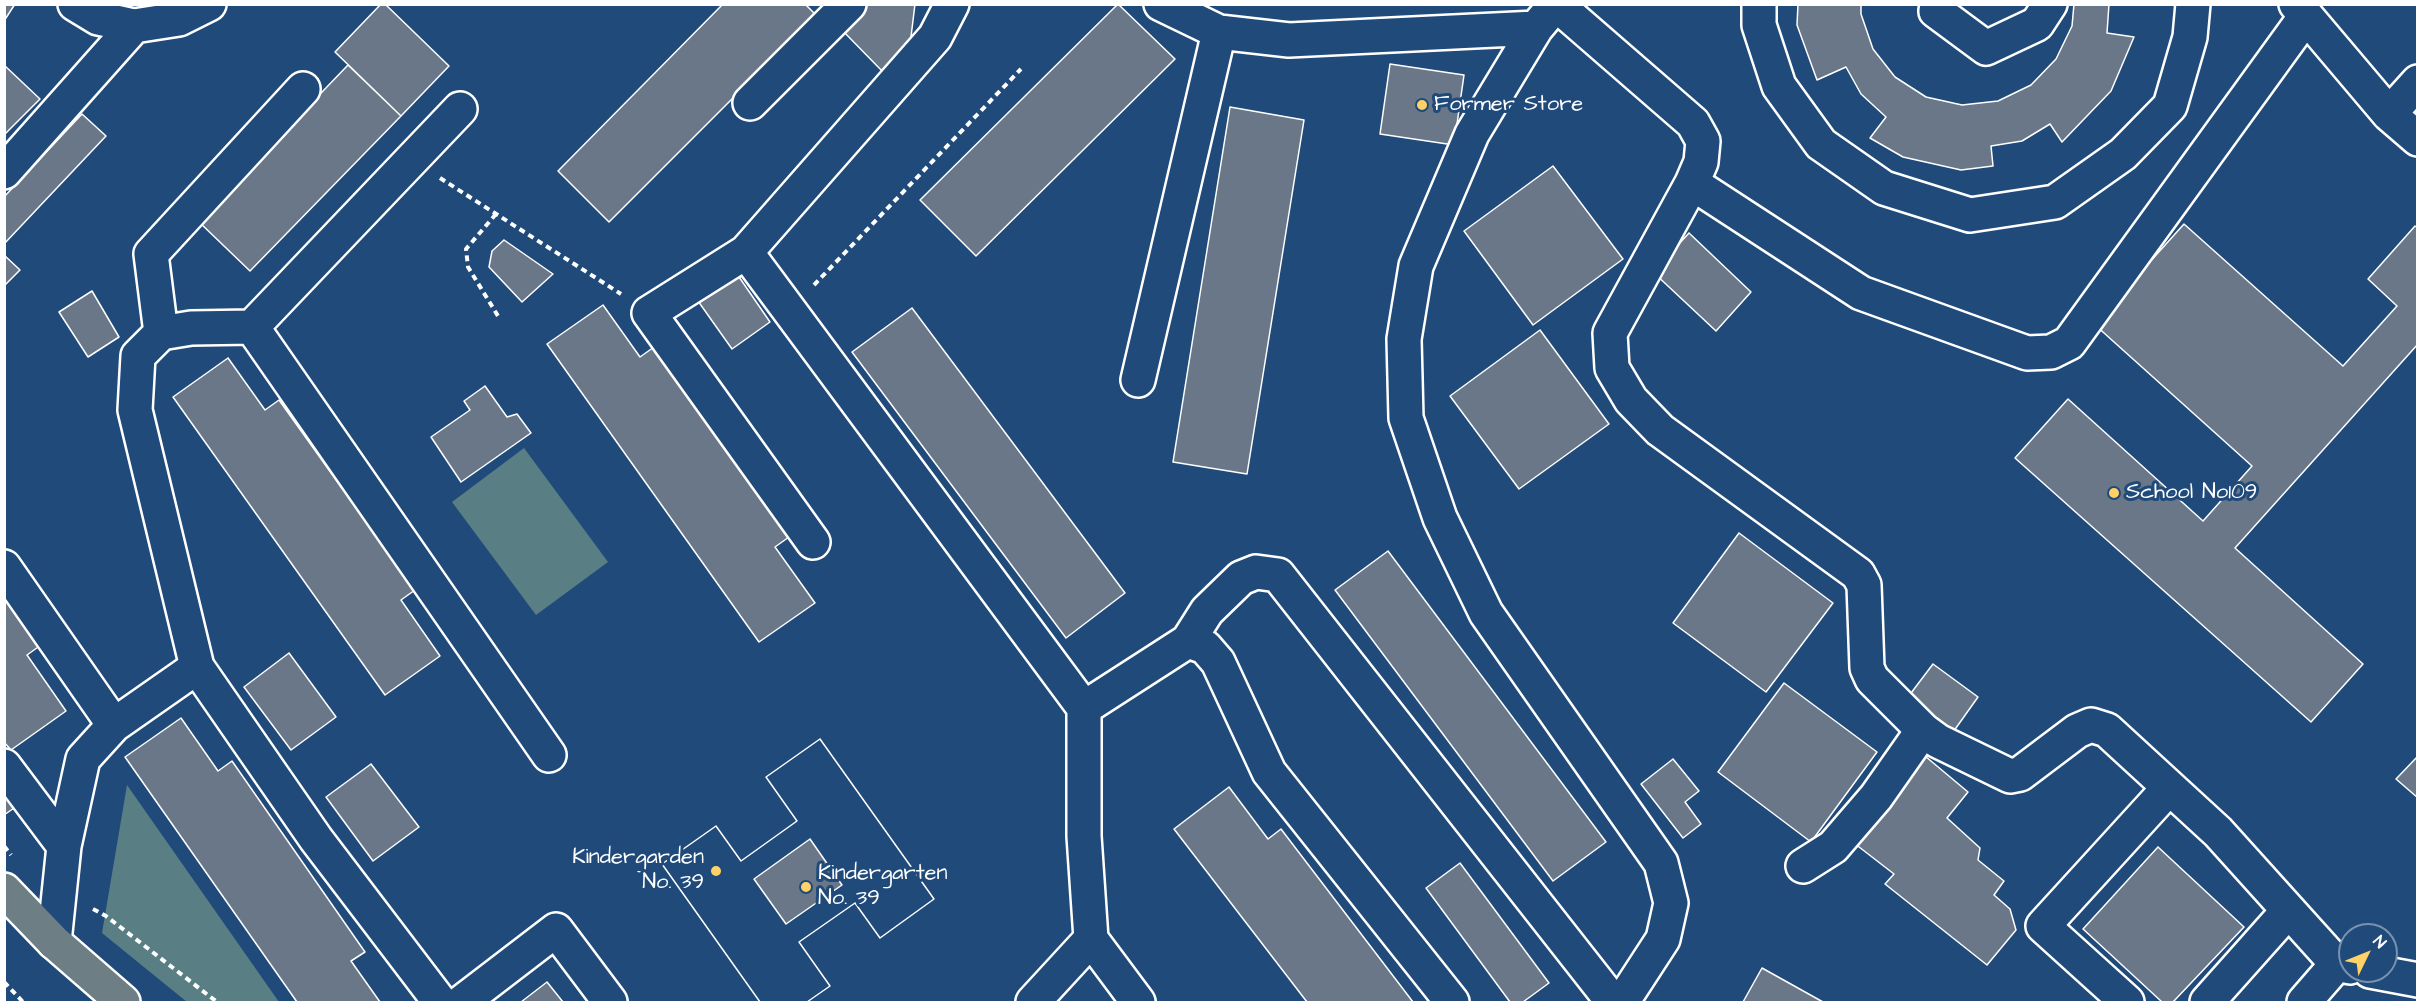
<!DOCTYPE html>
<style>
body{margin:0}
#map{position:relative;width:2422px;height:1007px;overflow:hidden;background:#1f4a7a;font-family:"Architects Daughter",sans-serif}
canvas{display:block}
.frame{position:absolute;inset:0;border:6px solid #fff;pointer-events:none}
.north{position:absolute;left:2338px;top:923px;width:60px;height:60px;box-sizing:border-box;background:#1f4a7a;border:2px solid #7992af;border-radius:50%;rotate:47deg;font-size:16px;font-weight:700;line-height:24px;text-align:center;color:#fff}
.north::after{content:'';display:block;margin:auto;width:21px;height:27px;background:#ffd166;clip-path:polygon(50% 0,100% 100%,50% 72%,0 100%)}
</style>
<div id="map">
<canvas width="2422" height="1007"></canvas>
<div class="frame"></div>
<div class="north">N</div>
</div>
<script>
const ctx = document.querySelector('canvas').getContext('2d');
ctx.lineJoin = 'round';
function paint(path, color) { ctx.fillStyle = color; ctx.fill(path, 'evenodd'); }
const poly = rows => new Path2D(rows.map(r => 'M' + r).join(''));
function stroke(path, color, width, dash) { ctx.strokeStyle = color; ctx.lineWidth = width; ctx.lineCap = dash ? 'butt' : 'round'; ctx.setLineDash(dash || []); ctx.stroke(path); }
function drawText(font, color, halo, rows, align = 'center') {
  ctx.font = font + ' "Architects Daughter",sans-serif'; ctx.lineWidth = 6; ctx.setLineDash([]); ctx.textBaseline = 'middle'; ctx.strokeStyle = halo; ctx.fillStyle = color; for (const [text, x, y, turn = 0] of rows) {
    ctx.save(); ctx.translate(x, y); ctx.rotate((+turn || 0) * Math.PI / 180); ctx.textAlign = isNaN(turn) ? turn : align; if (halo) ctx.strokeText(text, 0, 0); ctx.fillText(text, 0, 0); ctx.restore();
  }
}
const green = poly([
 [524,448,608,562,536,615,452,502],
 [127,785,279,1002,187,1002,102,933]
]);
const building = poly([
 [4,4,15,4,4,21,4,4],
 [381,4,385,4,449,66,401,116,335,52,381,4],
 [723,4,805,4,816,15,609,222,558,171,723,4],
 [866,4,915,4,910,45,884,73,841,29,866,4],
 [1118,4,1175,59,976,256,920,200,1118,4],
 [1798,4,1861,4,1861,14,1873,49,1895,77,1926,97,1962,105,1998,101,2031,85,2056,59,2072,26,2074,4,2109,4,2107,33,2134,37,2111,91,2062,142,2050,124,2022,141,1991,146,1993,166,1961,170,1903,157,1870,138,1886,117,1861,94,1846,67,1817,80,1797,25,1798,4],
 [1390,64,1464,75,1454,145,1380,134,1390,64],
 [4,65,40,99,4,135,4,65],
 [348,65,401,116,250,271,198,221,348,65],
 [1230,107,1304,120,1247,474,1173,462,1230,107],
 [82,114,106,136,4,244,4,197,82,114],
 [1553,166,1623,259,1533,325,1464,231,1553,166],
 [2184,224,2343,366,2397,306,2368,279,2415,226,2418,228,2418,344,2235,548,2363,664,2311,722,2015,458,2068,399,2203,521,2252,466,2094,324,2184,224],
 [1689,233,1751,292,1716,331,1653,272,1689,233],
 [504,240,553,274,522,302,489,267,492,251,504,240],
 [4,255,20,270,4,286,4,255],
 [737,274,770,322,732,349,698,301,737,274],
 [92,291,119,337,88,357,59,312,92,291],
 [603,305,640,357,654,347,789,537,775,547,815,603,759,642,547,344,603,305],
 [912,308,1125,593,1066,638,852,352,912,308],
 [1540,330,1609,424,1519,489,1450,396,1540,330],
 [228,358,265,410,279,400,415,590,401,600,440,656,385,695,173,397,228,358],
 [485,386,507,417,517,414,531,433,461,482,431,437,470,410,464,401,485,386],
 [1739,533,1833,603,1766,692,1673,623,1739,533],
 [1388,551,1606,842,1553,881,1335,590,1388,551],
 [4,595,41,645,27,655,66,711,11,750,4,742,4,595],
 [289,653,336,717,291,750,244,687,289,653],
 [1933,664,1978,697,1951,735,1905,701,1933,664],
 [1784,683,1877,752,1811,842,1718,772,1784,683],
 [181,718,218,771,232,761,365,952,351,961,380,1002,297,1002,125,757,181,718],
 [820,739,934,899,880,938,855,903,799,942,830,986,807,1002,760,1002,662,864,716,826,741,861,797,821,766,777,820,739],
 [810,839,842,885,786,924,754,879,810,839],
 [820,739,934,899,880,938,855,903,799,942,830,986,807,1002,760,1002,662,864,716,826,741,861,797,821,766,777,820,739],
 [1919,751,1968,792,1947,818,1980,848,1978,860,2004,881,1994,895,2010,909,2016,930,1987,965,1885,884,1894,874,1850,840,1919,751],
 [2418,756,2418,798,2396,779,2418,756],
 [1673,759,1699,791,1685,802,1701,824,1683,838,1641,784,1673,759],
 [371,764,419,827,373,861,326,797,371,764],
 [4,784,20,804,4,815,4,784],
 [1229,787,1268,839,1281,829,1413,1002,1307,1002,1174,829,1229,787],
 [2158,847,2244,927,2173,1002,2162,1002,2083,929,2158,847],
 [1460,863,1549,983,1523,1002,1510,1002,1426,888,1460,863],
 [1762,968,1823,1002,1743,1002,1762,968],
 [547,982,563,1002,521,1002,547,982]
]);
const path = poly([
 [440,178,621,294],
 [496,214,466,249,468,267,498,316],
 [814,285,1021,69],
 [4,846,11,855],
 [93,909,106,916,217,1002],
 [4,982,23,1002]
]);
const minor = poly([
 [75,4,98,18,134,26,179,19,209,4],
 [1161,4,1219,32,1289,40,1536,28],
 [1556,4,1693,123,1703,141,1701,162,1692,183,1610,333,1612,368,1631,400,1660,430,1858,574,1864,585,1867,668,1872,679,1923,730,1938,741,2010,776,2020,774,2077,731,2091,725,2107,730,2218,832,2337,964,2350,967],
 [1556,4,1536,28,1472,134,1416,266,1404,339,1406,418,1440,518,1486,613,1661,863,1671,903,1663,939,1622,1002],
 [1759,4,1759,25,1779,86,1821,144,1884,188,1970,215,2055,202,2123,154,2170,106,2190,37,2193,4],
 [1937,4,1936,11,1986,48,2037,24,2050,4],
 [2296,4,2389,114,2418,139],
 [750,103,849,4],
 [2389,114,2418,82],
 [4,172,134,26],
 [1692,183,1861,293,2027,353,2051,352,2069,343,2306,16],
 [746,252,935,37,952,4],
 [252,327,549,755],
 [161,333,151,254,303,89],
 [1138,380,1219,32],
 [813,542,649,313,746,252,1084,708,1084,836,1091,939,1033,1002],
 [4,567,114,725],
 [1188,641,1207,611,1241,578,1256,572,1278,575,1613,1002],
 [197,667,316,839,440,1002],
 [1084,708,1188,641,1205,647,1218,662,1269,772,1452,1002],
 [4,766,64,846],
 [1803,866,1833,847,1876,797,1923,730],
 [1091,939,1138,1002],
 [54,942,64,846,83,759,114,725,197,667,135,410,138,356,161,333,191,328,252,327,460,109],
 [2370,971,2418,980],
 [462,1002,556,930,610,1002],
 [2127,1002,2043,926,2169,788],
 [2207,1002,2288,911],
 [2304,1002,2337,964]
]);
const major = poly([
 [4,890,54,942,123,1002]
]);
const markers = [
 [1422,105,6,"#ffd166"],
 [2114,493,6,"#ffd166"],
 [716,871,6,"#ffd166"],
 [806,887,6,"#ffd166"]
];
const poiNames = [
 ["Former Store",1434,105],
 ["School No109",2126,493],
 ["Kindergarden",704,858,"right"],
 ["No. 39",704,883,"right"],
 ["Kindergarten",818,874],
 ["No. 39",818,899]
];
paint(green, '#597f85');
paint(building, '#6a7789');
stroke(building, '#fff', 1.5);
stroke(minor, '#fff', 38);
stroke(major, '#fff', 38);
stroke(path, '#fff', 4, [6, 4.5]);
stroke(minor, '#1f4a7a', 33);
stroke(major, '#6d7e84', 33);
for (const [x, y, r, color] of markers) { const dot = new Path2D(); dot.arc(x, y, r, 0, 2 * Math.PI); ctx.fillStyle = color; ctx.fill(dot); stroke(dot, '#1f4a7a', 2); }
drawText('22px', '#fff', '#1f4a7a', poiNames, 'left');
</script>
